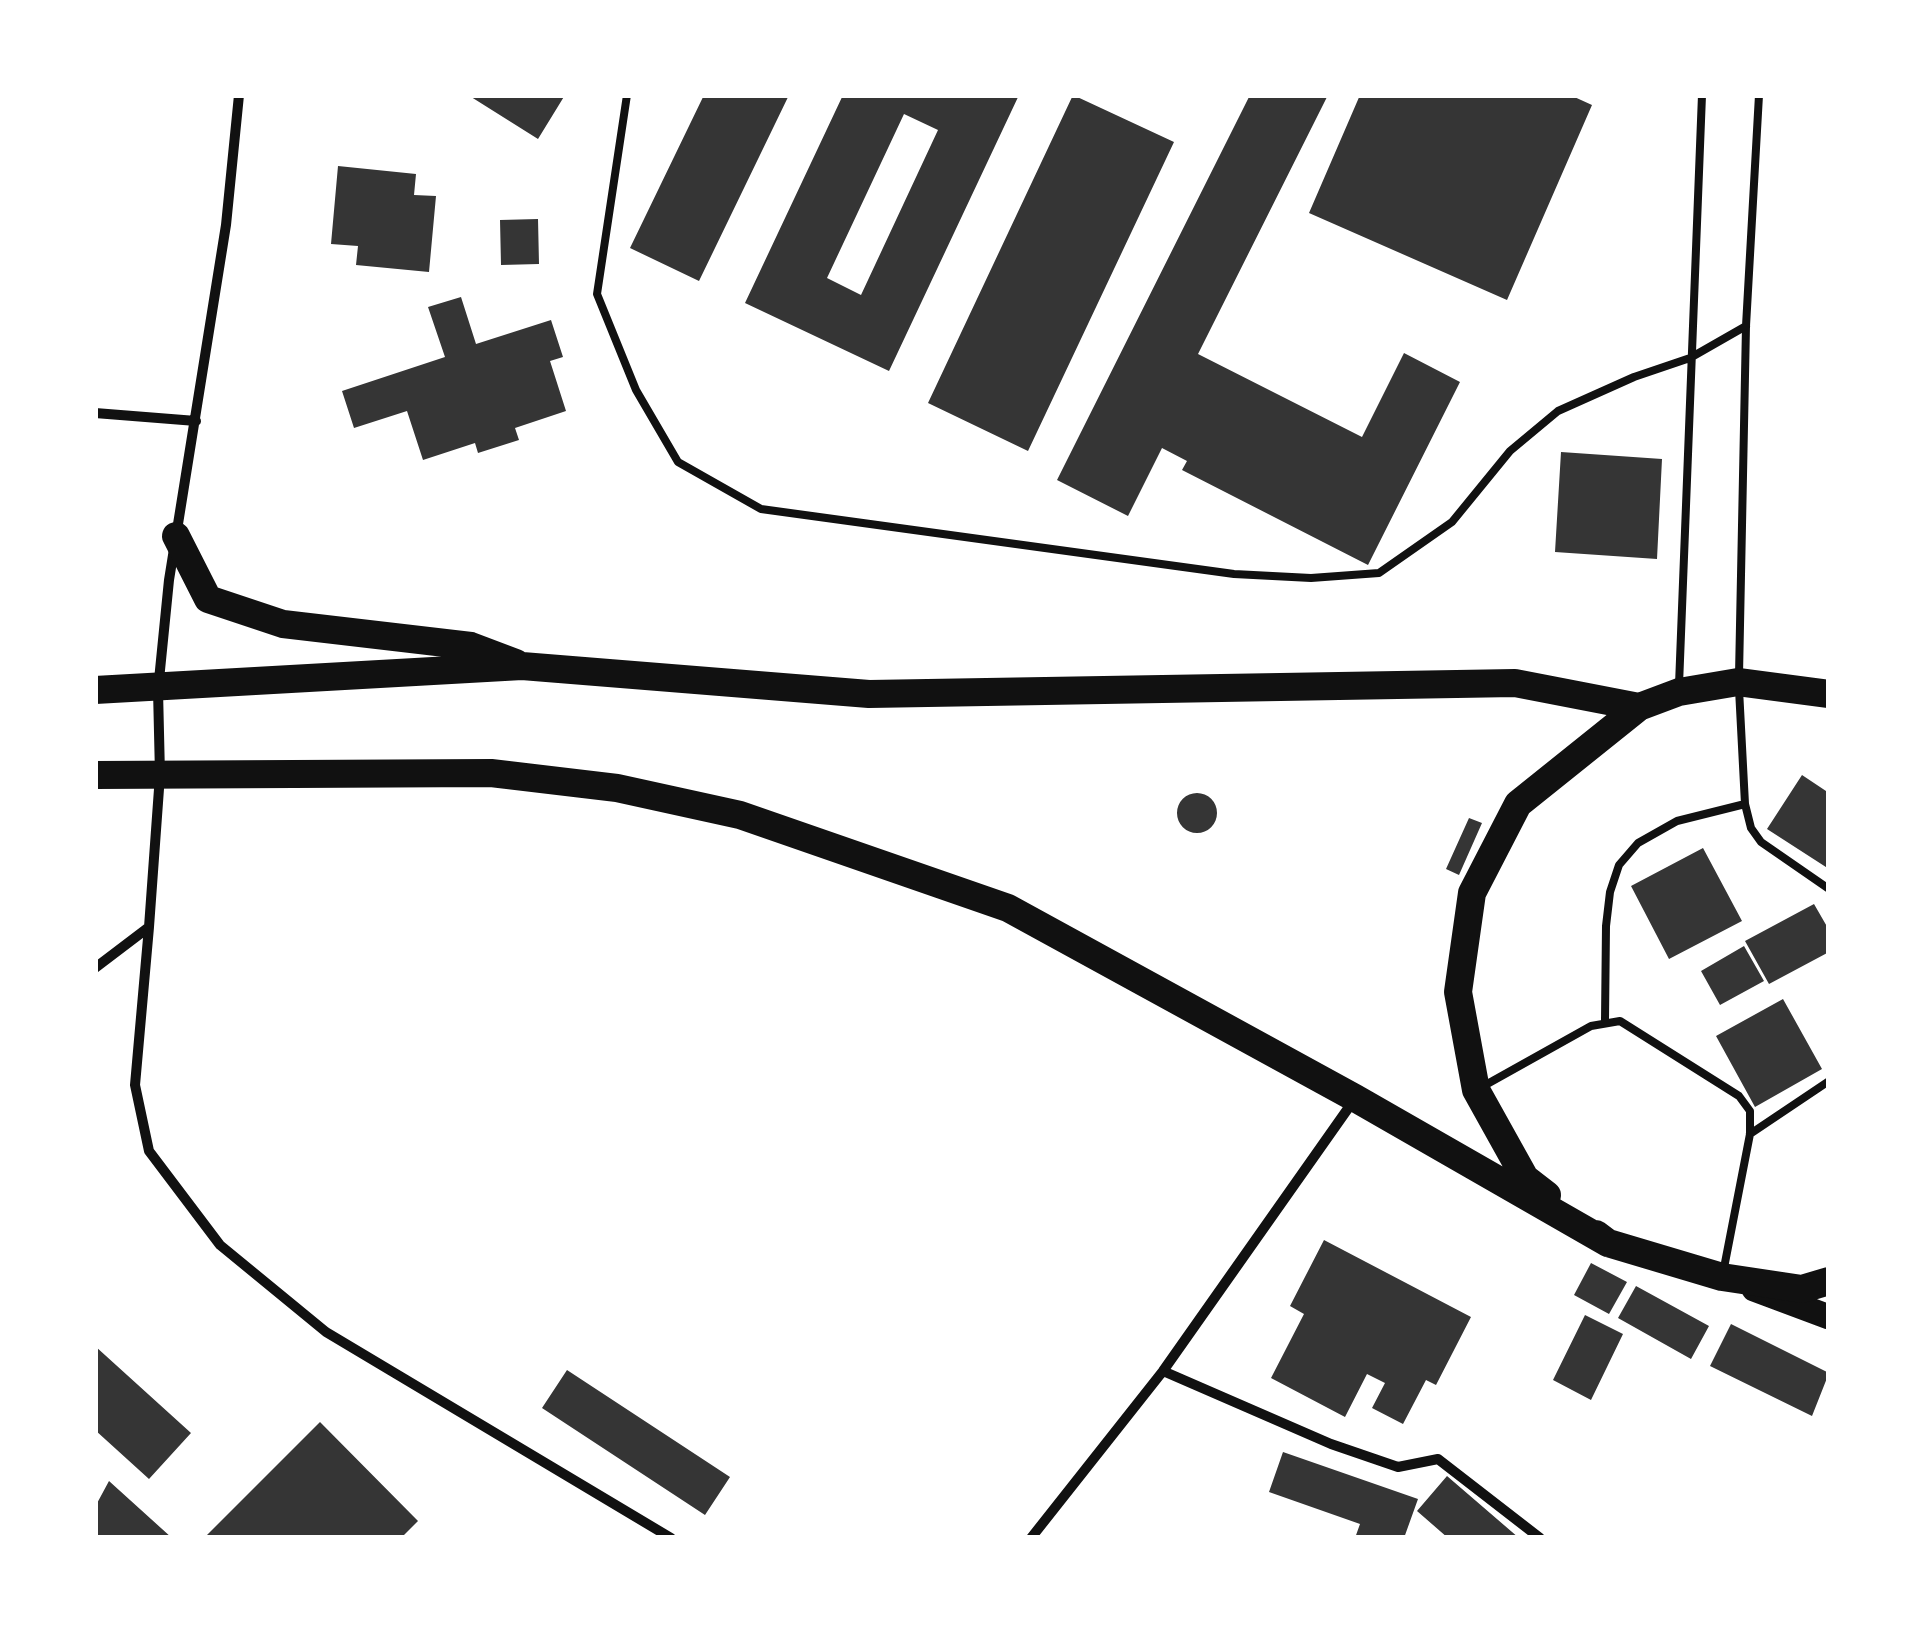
<!DOCTYPE html>
<style>
body{margin:0}
#map{position:relative;width:1924px;height:1633px;overflow:hidden;background:#fff;font-family:Jost,sans-serif}
canvas{display:block}
.frame{position:absolute;inset:0;border:98px solid #fff;pointer-events:none}
</style>
<div id="map">
<canvas width="1924" height="1633"></canvas>
<div class="frame"></div>
</div>
<script>
const ctx = document.querySelector('canvas').getContext('2d');
ctx.lineJoin = 'round';
function paint(path, color) { ctx.fillStyle = color; ctx.fill(path, 'evenodd'); }
const poly = rows => new Path2D(rows.map(r => 'M' + r).join(''));
function stroke(path, color, width, dash) { ctx.strokeStyle = color; ctx.lineWidth = width; ctx.lineCap = dash ? 'butt' : 'round'; ctx.setLineDash(dash || []); ctx.stroke(path); }
const building = poly([
 [468,95,565,95,538,139],
 [704,95,789,95,699,281,630,248],
 [843,95,1019,95,889,371,745,303],
 [904,114,938,130,861,295,827,278],
 [1073,95,1174,142,1028,451,928,403],
 [1250,95,1328,95,1198,354,1362,437,1404,353,1460,382,1368,565,1182,470,1187,461,1162,448,1128,516,1057,480],
 [1360,95,1570,95,1592,105,1507,300,1309,213],
 [338,166,416,174,414,195,436,196,429,272,356,265,358,246,331,244],
 [538,219,539,264,501,265,500,220],
 [461,297,476,344,551,320,563,357,550,361,566,411,515,428,519,440,478,453,475,443,423,460,407,411,354,428,342,391,445,357,428,307],
 [1561,452,1662,459,1657,559,1555,552],
 [1802,775,1829,793,1829,869,1767,829],
 '1177 813a20 20 0 1 1 40 0a20 20 0 1 1-40 0Z',
 [1469,818,1482,823,1459,875,1446,869],
 [1703,848,1742,921,1669,959,1631,886],
 [1814,904,1829,930,1829,952,1769,984,1745,941],
 [1744,946,1764,981,1720,1005,1701,971],
 [1783,999,1822,1069,1755,1107,1716,1036],
 [1324,1240,1471,1317,1436,1385,1426,1380,1403,1424,1372,1408,1385,1383,1367,1374,1345,1417,1271,1378,1304,1314,1290,1306],
 [1591,1263,1627,1282,1609,1314,1574,1295],
 [1636,1286,1709,1326,1691,1359,1618,1318],
 [1585,1315,1623,1334,1591,1400,1553,1380],
 [1731,1324,1829,1373,1812,1416,1710,1366],
 [95,1346,191,1433,149,1479,95,1430],
 [567,1370,730,1477,705,1515,542,1408],
 [320,1422,418,1521,401,1538,204,1538],
 [1283,1452,1418,1499,1404,1538,1355,1538,1360,1524,1269,1492],
 [1447,1476,1519,1538,1448,1538,1417,1511],
 [109,1481,172,1538,95,1538,95,1507]
]);
const service = poly([
 [627,95,597,294,636,390,678,462,761,509,1234,574,1311,578,1379,573,1452,522,1510,451,1558,411,1634,377,1690,358,1746,326],
 [1739,675,1746,326,1759,95],
 [1679,685,1702,95],
 [1739,689,1745,804,1751,828,1761,842,1829,889],
 [1605,1020,1606,926,1610,892,1619,865,1638,843,1677,821,1745,804],
 [1480,1088,1591,1026,1620,1021,1739,1096,1750,1111,1750,1134,1723,1273],
 [1750,1134,1829,1081]
]);
const minor = poly([
 [95,413,196,421],
 [149,927,135,1085,149,1151,220,1245,326,1332,671,1538],
 [95,968,149,927,160,775,158,690,169,580,226,225,239,95],
 [1163,1371,1331,1444,1398,1467,1438,1459,1540,1538],
 [1031,1538,1163,1371,1354,1100]
]);
const primary = poly([
 [1754,1289,1829,1317]
]);
const trunk = poly([
 [176,536,208,599,283,624,471,646,516,663],
 [95,690,522,666,869,694,1515,683,1639,707],
 [95,775,491,773,617,788,740,815,1008,908,1355,1098,1608,1243],
 [1547,1195,1525,1178,1476,1090,1458,992,1472,893,1518,804,1639,707,1679,692,1738,682,1829,694],
 [1596,1234,1608,1243,1722,1277,1802,1289,1829,1281]
]);
paint(building, '#353535');
stroke(service, '#111', 8);
stroke(minor, '#111', 10);
stroke(primary, '#111', 25);
stroke(trunk, '#111', 28);
</script>
